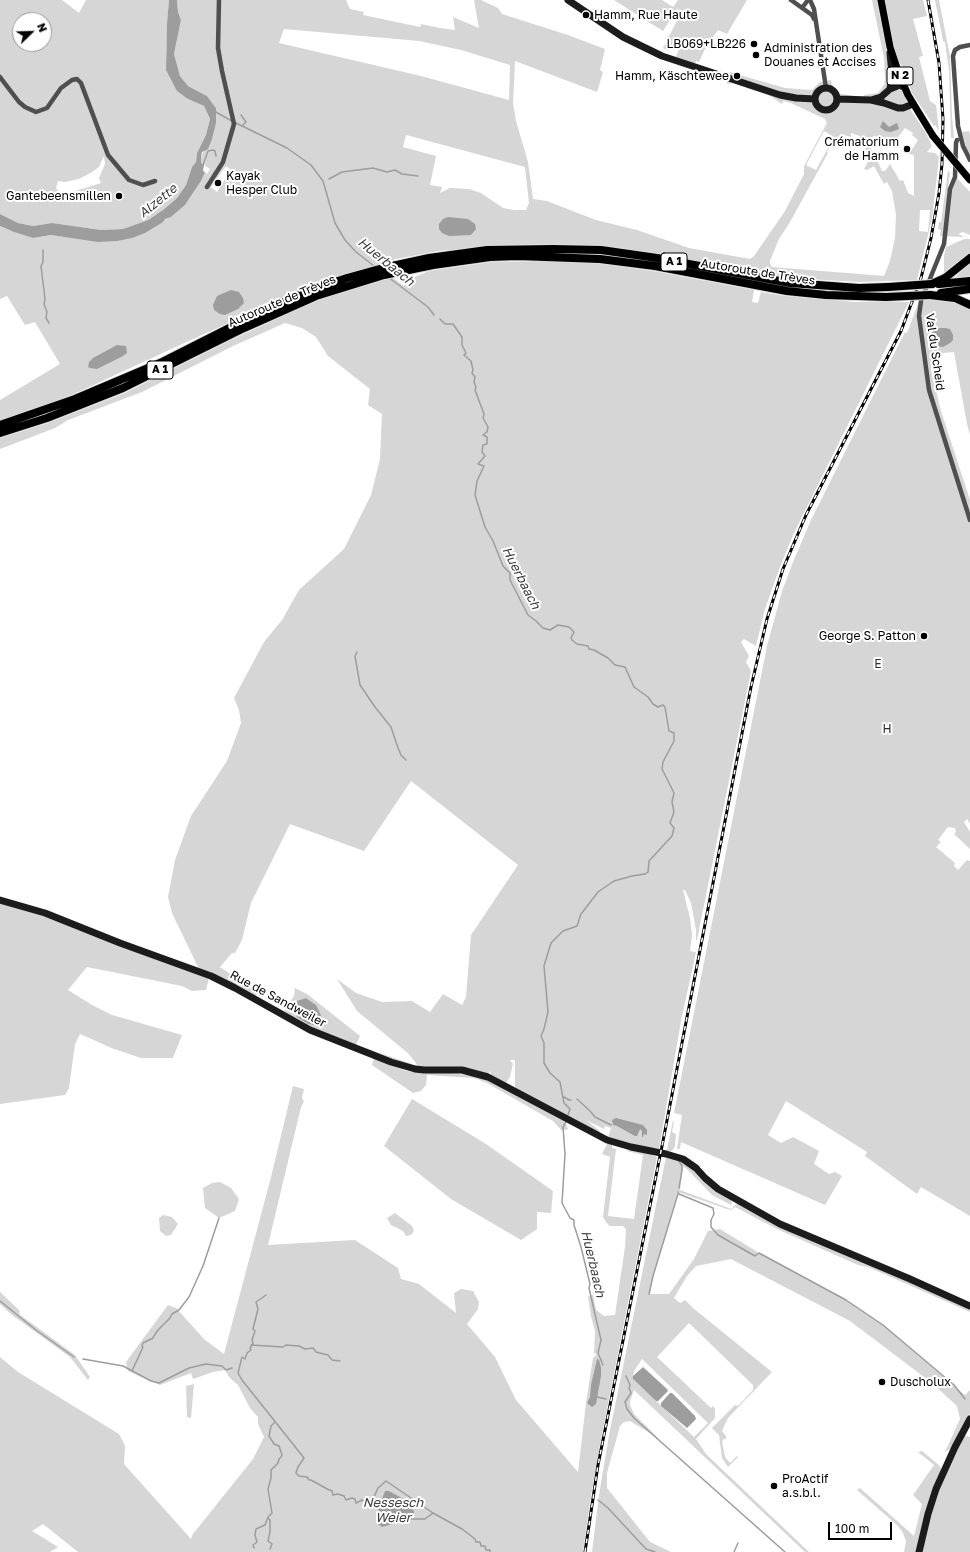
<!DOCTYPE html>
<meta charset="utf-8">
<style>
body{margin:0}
#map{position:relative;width:970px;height:1552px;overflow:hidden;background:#fff;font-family:"Golos Text",sans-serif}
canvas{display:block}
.north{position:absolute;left:12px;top:12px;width:40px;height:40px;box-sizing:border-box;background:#fff;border:1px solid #999;border-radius:50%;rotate:67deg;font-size:11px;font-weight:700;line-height:16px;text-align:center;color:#000}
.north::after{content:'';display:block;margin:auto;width:14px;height:18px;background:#000;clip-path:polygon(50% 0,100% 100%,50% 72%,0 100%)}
.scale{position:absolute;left:828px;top:1522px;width:64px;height:18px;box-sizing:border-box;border:2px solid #000;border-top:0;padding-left:5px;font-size:12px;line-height:14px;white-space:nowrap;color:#000;-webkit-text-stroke:3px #fff;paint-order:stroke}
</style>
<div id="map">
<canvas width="970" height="1552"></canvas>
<div class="north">N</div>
<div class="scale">100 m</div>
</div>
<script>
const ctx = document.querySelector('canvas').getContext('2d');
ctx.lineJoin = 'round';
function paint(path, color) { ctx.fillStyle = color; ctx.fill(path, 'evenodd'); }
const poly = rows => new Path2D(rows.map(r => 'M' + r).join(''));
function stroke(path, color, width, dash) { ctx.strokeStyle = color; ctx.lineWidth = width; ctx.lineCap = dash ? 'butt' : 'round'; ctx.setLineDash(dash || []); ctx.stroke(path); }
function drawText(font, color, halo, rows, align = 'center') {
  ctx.font = font + ' "Golos Text",sans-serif'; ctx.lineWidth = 4; ctx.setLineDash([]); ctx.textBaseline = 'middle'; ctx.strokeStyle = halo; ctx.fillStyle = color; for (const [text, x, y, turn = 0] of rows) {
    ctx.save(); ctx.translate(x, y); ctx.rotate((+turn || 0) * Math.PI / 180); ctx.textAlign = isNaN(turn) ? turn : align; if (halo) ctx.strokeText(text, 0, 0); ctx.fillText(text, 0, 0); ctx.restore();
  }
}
const green = poly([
 [0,0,62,0,79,13,86,0,169,0,167,23,166,70,188,99,204,106,210,119,206,135,197,153,196,162,192,167,186,185,177,198,163,210,148,220,123,229,101,230,52,223,33,226,18,223,0,214],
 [20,20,44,20,44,44,20,44],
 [104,156,105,164,99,178,101,183,69,193,59,192,56,188,58,181,65,182,79,179,92,172,99,167],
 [177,0,346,0,350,9,364,12,363,15,420,27,421,24,440,28,455,30,453,17,479,28,474,0,481,0,498,8,502,14,568,35,605,49,600,70,603,72,597,92,515,61,513,103,516,121,528,162,533,199,547,201,596,220,637,230,689,248,750,259,754,256,785,211,804,174,804,166,827,123,825,119,791,103,783,101,782,104,770,96,733,83,727,84,729,72,785,88,812,90,820,82,831,80,832,85,840,94,865,97,864,95,878,93,884,85,885,80,884,58,872,0,877,0,888,58,912,112,926,133,932,146,927,152,935,153,939,157,932,219,917,280,859,282,775,277,602,247,553,244,516,245,438,251,396,259,376,265,404,286,405,281,429,271,491,262,549,261,599,263,653,271,754,290,752,302,758,303,761,292,785,296,856,302,909,302,794,533,780,567,765,609,756,646,744,639,741,642,749,656,746,662,751,671,697,940,696,940,696,930,691,903,685,890,683,890,690,918,692,935,690,951,696,952,681,1021,659,1149,655,1148,654,1149,623,1143,608,1137,611,1128,605,1126,604,1129,586,1120,600,1131,599,1133,521,1092,515,1087,515,1060,510,1060,513,1064,510,1077,506,1083,491,1075,490,1071,488,1074,413,1066,318,1031,288,1016,287,1013,284,1011,282,1012,199,969,172,913,168,897,175,860,191,816,227,761,241,723,239,710,234,698,264,642,282,620,299,590,344,549,371,495,380,459,382,414,368,405,370,389,328,356,316,337,302,328,285,323,233,346,142,392,68,420,55,428,0,449,0,438,48,423,125,393,231,340,289,313,319,300,308,286,74,394,38,408,0,420,0,400,60,364,35,322,25,325,7,296,0,299,0,226,14,232,33,238,51,235,74,238,163,222,165,219,171,217,185,205,201,181,205,172,207,174,210,169,201,163,201,157,216,123,216,108,207,96,188,86,180,76,174,54,181,20,178,12],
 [284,29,419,41,461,50,510,65,509,100,421,76,279,43],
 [905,128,913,133,912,135,918,140,909,154,914,155,914,196,908,193,903,180,900,181,890,164,885,171,882,171,875,155,866,142,868,139,874,136,878,137,888,148,891,145,893,144],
 [824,131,834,137,816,170,806,165],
 [851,133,860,136,857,143,861,143,869,154,870,158,864,169,867,170,874,166,884,184,887,182,892,191,896,215,895,238,890,261,884,276,772,267,770,264,770,261,779,239,790,222,828,153,827,152,832,143,836,145,837,143,834,141,836,138,837,138,841,134,851,137],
 [406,135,525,167,529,203,526,210,514,210,503,208,481,193,469,189,450,188,440,193,442,187,430,185,436,156,403,147],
 [226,166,231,170,217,192,211,187],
 [920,210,930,210,928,232,919,231],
 [411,781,518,865,471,935,466,997,462,1005,443,994,430,1012,412,1001,382,1002,356,993,337,979,357,1011,409,1054,418,1066,356,1045,360,1036,307,994,295,988,294,996,284,1011,256,996,257,992,220,967,232,953,235,953,242,940,251,903,290,824,364,851],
 [306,998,316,1005,314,1025,308,1024,297,1017],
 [614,0,662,0,673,7,678,0,747,0,727,34,718,30,705,49,699,62,696,61,695,64,676,57,681,44,674,41,668,51,663,48,682,11,677,9,663,31],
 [885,0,923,0,927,16,913,19,923,56,919,57,930,101,936,105,939,131,935,125,934,126,912,93,903,67,898,61,893,43],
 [935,0,939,0,950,56,952,116,954,138,951,138,949,71,945,42,943,41],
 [969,131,970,135,970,155,966,147,962,132],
 [948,170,950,173,947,198,955,176,970,192,970,235,963,232,958,234,965,237,940,236,941,230,938,229,939,222,941,222],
 [964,239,970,239,970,254,948,273,944,272,944,256,946,247],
 [970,262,970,276,955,278,964,267],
 [940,299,955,301,970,308,970,435,967,424,954,352,932,354,931,371,941,411,970,500,970,824,967,819,964,822,970,832,970,849,954,834,956,832,955,828,948,827,938,840,941,842,936,847,955,863,954,866,958,870,967,860,970,861,970,1216,921,1187,917,1194,865,1156,867,1152,786,1101,768,1135,781,1143,793,1137,819,1151,814,1164,829,1174,835,1172,842,1176,825,1205,681,1142,680,1149,677,1149,682,1115,674,1113,767,646,782,591,793,562,811,520,905,332,907,333,919,301],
 [0,902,44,915,155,959,209,978,206,990,192,991,182,986,87,967,68,990,92,1005,112,1015,182,1035,173,1058,141,1058,114,1049,80,1034,75,1044,69,1088,65,1095,0,1104],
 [374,1058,407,1071,425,1073,446,1072,475,1076,488,1080,565,1122,568,1129,562,1131,553,1121,487,1083,474,1078,427,1075,426,1085,421,1091,413,1093,372,1065],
 [293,1086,304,1089,302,1098,304,1102,301,1107,268,1245,355,1240,398,1268,401,1279,419,1284,456,1313,454,1293,461,1289,473,1291,479,1302,478,1309,467,1324,495,1357,516,1400,578,1472,586,1403,593,1358,597,1354,594,1353,595,1331,591,1316,588,1296,593,1295,596,1310,604,1316,615,1315,625,1247,626,1229,623,1226,610,1226,606,1222,603,1217,610,1157,602,1154,608,1142,612,1144,612,1148,616,1149,608,1216,634,1219,643,1155,627,1151,630,1149,653,1154,654,1156,657,1157,602,1434,591,1496,583,1552,78,1552,43,1524,32,1531,58,1547,50,1552,0,1552,0,1357,18,1372,119,1434,125,1446,124,1464,191,1539,193,1534,253,1459,264,1437,258,1424,258,1417,250,1408,238,1385,229,1377,225,1370,213,1372,193,1379,191,1373,160,1385,128,1371,126,1362,168,1305,176,1308,204,1339,224,1354,271,1177],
 [385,1491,389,1491,402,1498,406,1503,377,1517,379,1506],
 [412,1099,486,1144,553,1191,551,1213,537,1212,537,1229,521,1240,451,1199,384,1146],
 [673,1121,674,1122,672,1132,676,1134,675,1146,673,1150,666,1154],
 [666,1157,684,1162,731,1200,732,1203,731,1205,712,1195,687,1169,683,1166,680,1190,731,1209,736,1204,739,1204,970,1309,970,1312,868,1267,858,1265,777,1229,735,1207,731,1210,727,1209,678,1192,653,1276,650,1294,669,1294,694,1259,708,1231,720,1229,759,1253,846,1300,883,1325,965,1395,970,1390,970,1413,950,1449,945,1452,960,1419,957,1406,932,1383,850,1321,731,1259,696,1266,687,1276,674,1298,680,1303,685,1300,693,1308,772,1372,728,1418,722,1431,726,1436,726,1439,724,1439,722,1441,725,1457,730,1463,737,1456,738,1457,728,1467,722,1458,719,1435,712,1428,735,1405,738,1406,753,1390,753,1385,689,1323,657,1357,711,1408,713,1406,715,1409,715,1418,696,1439,706,1454,809,1552,805,1552,634,1390,630,1401,630,1405,634,1414,658,1438,630,1421,624,1422,620,1426,607,1473,607,1488,650,1542,671,1552,592,1552,599,1495,609,1435],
 [642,1359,708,1423,694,1437,633,1379,634,1371],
 [220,1182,231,1188,239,1199,235,1211,219,1218,205,1208,203,1188,212,1183],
 [395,1213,412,1226,414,1231,411,1235,406,1236,403,1231,391,1225,387,1218],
 [163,1215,172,1217,178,1224,171,1235,166,1236,160,1231,159,1218],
 [0,1292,20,1311,19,1314,75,1355,90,1377,88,1380,70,1357,12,1315,0,1304],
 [194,1384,191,1418,187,1417,186,1386],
 [964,1435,970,1437,970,1552,922,1552,930,1516,939,1488],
 [922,1451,940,1466,941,1470,917,1552,904,1552,906,1541,903,1533,898,1526,857,1490,860,1488,914,1536,922,1504,913,1495,934,1465,918,1452]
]);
const water = poly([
 [169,0,177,0,178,12,181,20,174,54,180,76,188,86,207,96,216,108,216,123,212,139,208,149,202,152,201,157,201,163,204,165,203,171,205,172,201,181,185,205,171,217,165,219,163,222,145,233,132,238,117,241,98,242,51,235,33,238,14,232,0,226,0,214,18,223,33,226,52,223,101,230,123,229,148,220,163,210,177,198,186,185,192,167,196,162,197,153,206,135,210,119,204,106,188,99,177,91,166,70,167,23],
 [883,121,889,127,897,123,899,129,891,132,885,131,880,127],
 [448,217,468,219,475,224,476,229,471,235,449,236,442,233,439,229,439,224,443,219],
 [231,290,239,292,243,298,244,303,238,309,225,315,220,314,214,310,213,305,217,296],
 [936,328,945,328,950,329,953,335,953,340,950,343,943,347,936,346,933,343,931,333],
 [117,345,126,346,127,353,123,356,97,369,90,368,88,367,89,362,93,358],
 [306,998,316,1005,321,1015,318,1021,314,1025,308,1024,297,1017,294,1011,297,1001],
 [616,1118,643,1125,647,1130,647,1135,644,1134,643,1137,642,1137,642,1131,640,1129,637,1136,635,1136,617,1126,613,1125,612,1120],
 [597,1359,599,1360,601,1367,601,1376,596,1404,592,1407,587,1403,590,1397,591,1385],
 [643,1367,667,1389,668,1391,658,1401,656,1401,633,1379,633,1376],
 [670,1393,672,1393,695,1416,696,1419,687,1428,661,1406,661,1403],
 [385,1491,389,1491,402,1498,406,1503,411,1506,414,1511,414,1516,411,1519,382,1527,378,1524,377,1517,379,1506]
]);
const stream = poly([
 [214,111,232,121],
 [241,115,246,122,242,126],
 [236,123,287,148,311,165,323,181,335,223,345,240,356,252,374,266],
 [203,165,208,151,213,150,215,151,216,156],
 [329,179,342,172,373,168,387,172,395,170,402,174,418,176],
 [43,250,43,262,41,266,45,299,44,304,47,312,46,318,49,323],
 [388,277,428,307,434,315],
 [440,319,445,324,453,324,462,337,462,345,466,353,464,355,471,361,473,370,472,373,475,377,474,382,476,387,475,390,484,414,483,418,488,427,487,432,483,435,487,437,487,444,483,445,482,452,485,456,478,464,484,466,477,481,475,495,485,527,493,541,503,566,510,573,510,580,528,615,536,621,543,628,550,630,558,625,569,627,574,632,571,638,572,640,577,644,588,646,589,649,594,650,608,658,615,665,625,667,634,687,648,697,653,704,658,707,663,705,665,707,669,731,674,733,674,741,663,762,662,769,674,793,672,802,674,812,670,823,674,828,672,836,649,861,648,872,645,874,632,876,614,881,598,892,581,914,577,926,563,931,551,943,544,966,548,1012,544,1029,541,1036,544,1043,544,1063,550,1073,560,1082,564,1103,570,1109,568,1115],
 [357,652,355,656,360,685,375,707,391,727,398,748,401,755,406,760],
 [564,1097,569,1100,571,1100],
 [577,1099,590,1111,595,1117,611,1125],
 [566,1122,563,1127,565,1154,562,1203,570,1218,574,1220,574,1225,581,1247,590,1284,589,1288,601,1340,598,1353,603,1365],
 [679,1161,682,1166,682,1170,679,1188],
 [678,1192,679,1194,713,1208,714,1214,711,1220,711,1227,718,1235,755,1256,759,1253,846,1300,883,1325,954,1385,965,1399],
 [649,1294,653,1276,678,1194],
 [266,1295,256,1302,258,1309,253,1329,255,1331,252,1340,253,1343,250,1348,251,1350,247,1353,245,1359,242,1357,238,1373,242,1380,304,1458,298,1467,296,1473,299,1476,307,1477,309,1480,311,1480,329,1490,330,1490,332,1491,333,1495,338,1494,344,1496,346,1500,352,1498,355,1499,356,1503,362,1500,369,1504,373,1502],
 [0,1301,36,1330,74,1357],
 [251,1345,283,1347,286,1345,299,1346,305,1349,313,1348,316,1352,328,1355,332,1360,340,1361],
 [83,1359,123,1366,151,1381,159,1383,189,1368,206,1364,222,1366,226,1370,232,1368],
 [132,1371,143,1347,142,1346,143,1343,151,1339,152,1339,158,1330,170,1318,172,1314,179,1310,189,1297,203,1266,219,1218],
 [626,1376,630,1385,629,1388,631,1393,625,1402,627,1409,634,1418,785,1552],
 [597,1397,606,1399],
 [598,1500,608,1508,646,1549,655,1552],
 [366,1501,374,1497,378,1488,386,1481,433,1513],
 [268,1518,270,1520,270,1532,268,1541,272,1544,270,1549],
 [411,1519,425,1519,433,1513,462,1529,475,1539,476,1542,480,1542,481,1546,485,1546,486,1550,490,1550,490,1552],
 [254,1548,253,1545,257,1542,255,1535,256,1529,265,1525,268,1517,272,1513,268,1489,271,1478,271,1470,278,1463,279,1459,281,1457,282,1455,279,1446,274,1444,269,1436,271,1426,275,1422],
 [734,1552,738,1543]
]);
const minor = poly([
 [791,0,812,15,814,19],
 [810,0,814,9,826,88],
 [802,8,808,0],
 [970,45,960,47,955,50,953,56,958,126,963,146,970,160],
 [0,77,19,102,25,107,36,112,47,108,61,88,72,80,77,79,81,83,108,155,129,180,143,185,155,181],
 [957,140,956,143,955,177,950,189,944,244,921,301,919,316,929,390,970,520],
 [207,187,223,162,234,124,222,71,218,48,219,0]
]);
const secondary = poly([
 [568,0,623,37,662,56,780,95,796,98,815,99],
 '815 99a11 11 0 1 1 22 0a11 11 0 1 1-22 0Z',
 [890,89,892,74,890,53],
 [837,99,871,100,884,103,898,108,903,108,913,104],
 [871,100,881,97,890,89,895,87,899,85,904,87],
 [0,900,45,913,120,943,211,976,235,988,310,1030,391,1062,415,1069,424,1070,462,1070,488,1077,607,1140,631,1147,666,1154,683,1159,696,1168,705,1178,718,1189,780,1224,910,1279,970,1306],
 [919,1552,928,1514,936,1489,955,1447,970,1419]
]);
const primary = poly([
 [881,0,890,47,899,74,908,95,933,136]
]);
const motorway = poly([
 [932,284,945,278,970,258],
 [939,284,970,281],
 [941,293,970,289],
 [930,295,955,298,970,305],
 [0,425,75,399,160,363,241,322,311,290,347,278,383,268,429,258,487,250,553,249,601,250,657,258,790,283,859,288,888,287],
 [0,433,47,418,123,388,244,328,316,296,384,275,433,265,490,257,518,256,600,259,655,266,787,291,826,295,886,297]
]);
const rail = poly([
 [585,1552,598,1465,663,1141,751,687,767,619,783,569,806,515,901,331,921,278,931,238,939,193,942,164,943,119,939,63,928,0]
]);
const primaryBridge = poly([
 [933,136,970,180]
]);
const motorwayBridge = poly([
 [888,287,932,284],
 [886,297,930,295]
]);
const markers = [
 [586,15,4,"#000"],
 [754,44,4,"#000"],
 [756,55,4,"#000"],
 [737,76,4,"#000"],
 [907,149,4,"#000"],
 [218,183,4,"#000"],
 [119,196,4,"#000"],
 [924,636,4,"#000"],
 [882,1382,4,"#000"],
 [774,1486,4,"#000"]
];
const shields = [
 [900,76,26],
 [674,262,26],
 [160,370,26]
];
const shieldNames = [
 ["N 2",900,76],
 ["A 1",674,262],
 ["A 1",160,370]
];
const poiNames = [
 ["Hamm, Rue Haute",594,15],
 ["LB069+LB226",746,44,"right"],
 ["Administration des",764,48],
 ["Douanes et Accises",764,62],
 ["Hamm, Käschtewee",729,76,"right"],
 ["Crématorium",899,142,"right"],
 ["de Hamm",899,156,"right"],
 ["Kayak",226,176],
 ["Hesper Club",226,190],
 ["Gantebeensmillen",111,196,"right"],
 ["George S. Patton",916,636,"right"],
 ["Duscholux",890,1382],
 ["ProActif",782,1479],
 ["a.s.b.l.",782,1493]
];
const streetNames = [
 ["Autoroute de Trèves",758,272,9],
 ["Autoroute de Trèves",282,301,-23],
 ["Val du Scheid",935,352,82],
 ["Rue de Sandweiler",278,999,28]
];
const parkNames = [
 ["E",878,664],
 ["H",887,729]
];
const waterNames = [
 ["Alzette",158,201,-39],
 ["Huerbaach",386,262,39],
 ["Huerbaach",521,578,63],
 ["Huerbaach",593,1264,77],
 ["Nessesch",393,1503],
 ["Weier",393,1518]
];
paint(green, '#d6d6d6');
paint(water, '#9d9d9d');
stroke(stream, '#9d9d9d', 1.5);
stroke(primary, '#dbdbdb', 8);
stroke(motorway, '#dbdbdb', 10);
stroke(minor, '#4f4f4f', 4.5);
stroke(secondary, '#1c1c1c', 7);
stroke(primary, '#000', 7);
stroke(motorway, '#000', 8);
stroke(rail, '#000', 3);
stroke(rail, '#fff', 1.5, [4.5]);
stroke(primaryBridge, '#dbdbdb', 8, []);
stroke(motorwayBridge, '#dbdbdb', 10, []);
stroke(primaryBridge, '#000', 7);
stroke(motorwayBridge, '#000', 8);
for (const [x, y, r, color] of markers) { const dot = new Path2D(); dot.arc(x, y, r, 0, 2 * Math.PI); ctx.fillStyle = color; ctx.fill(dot); stroke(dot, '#fff', 1.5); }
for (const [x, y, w] of shields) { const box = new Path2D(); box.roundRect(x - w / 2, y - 9, w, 18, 3); ctx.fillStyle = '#fff'; ctx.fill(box); stroke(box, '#000', 1); }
drawText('bold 11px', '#000', null, shieldNames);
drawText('12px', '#000', '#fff', poiNames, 'left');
drawText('12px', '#000', '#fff', streetNames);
drawText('12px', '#2d2d2d', '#fff', parkNames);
drawText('italic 13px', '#3e3e3e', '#fff', waterNames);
</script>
